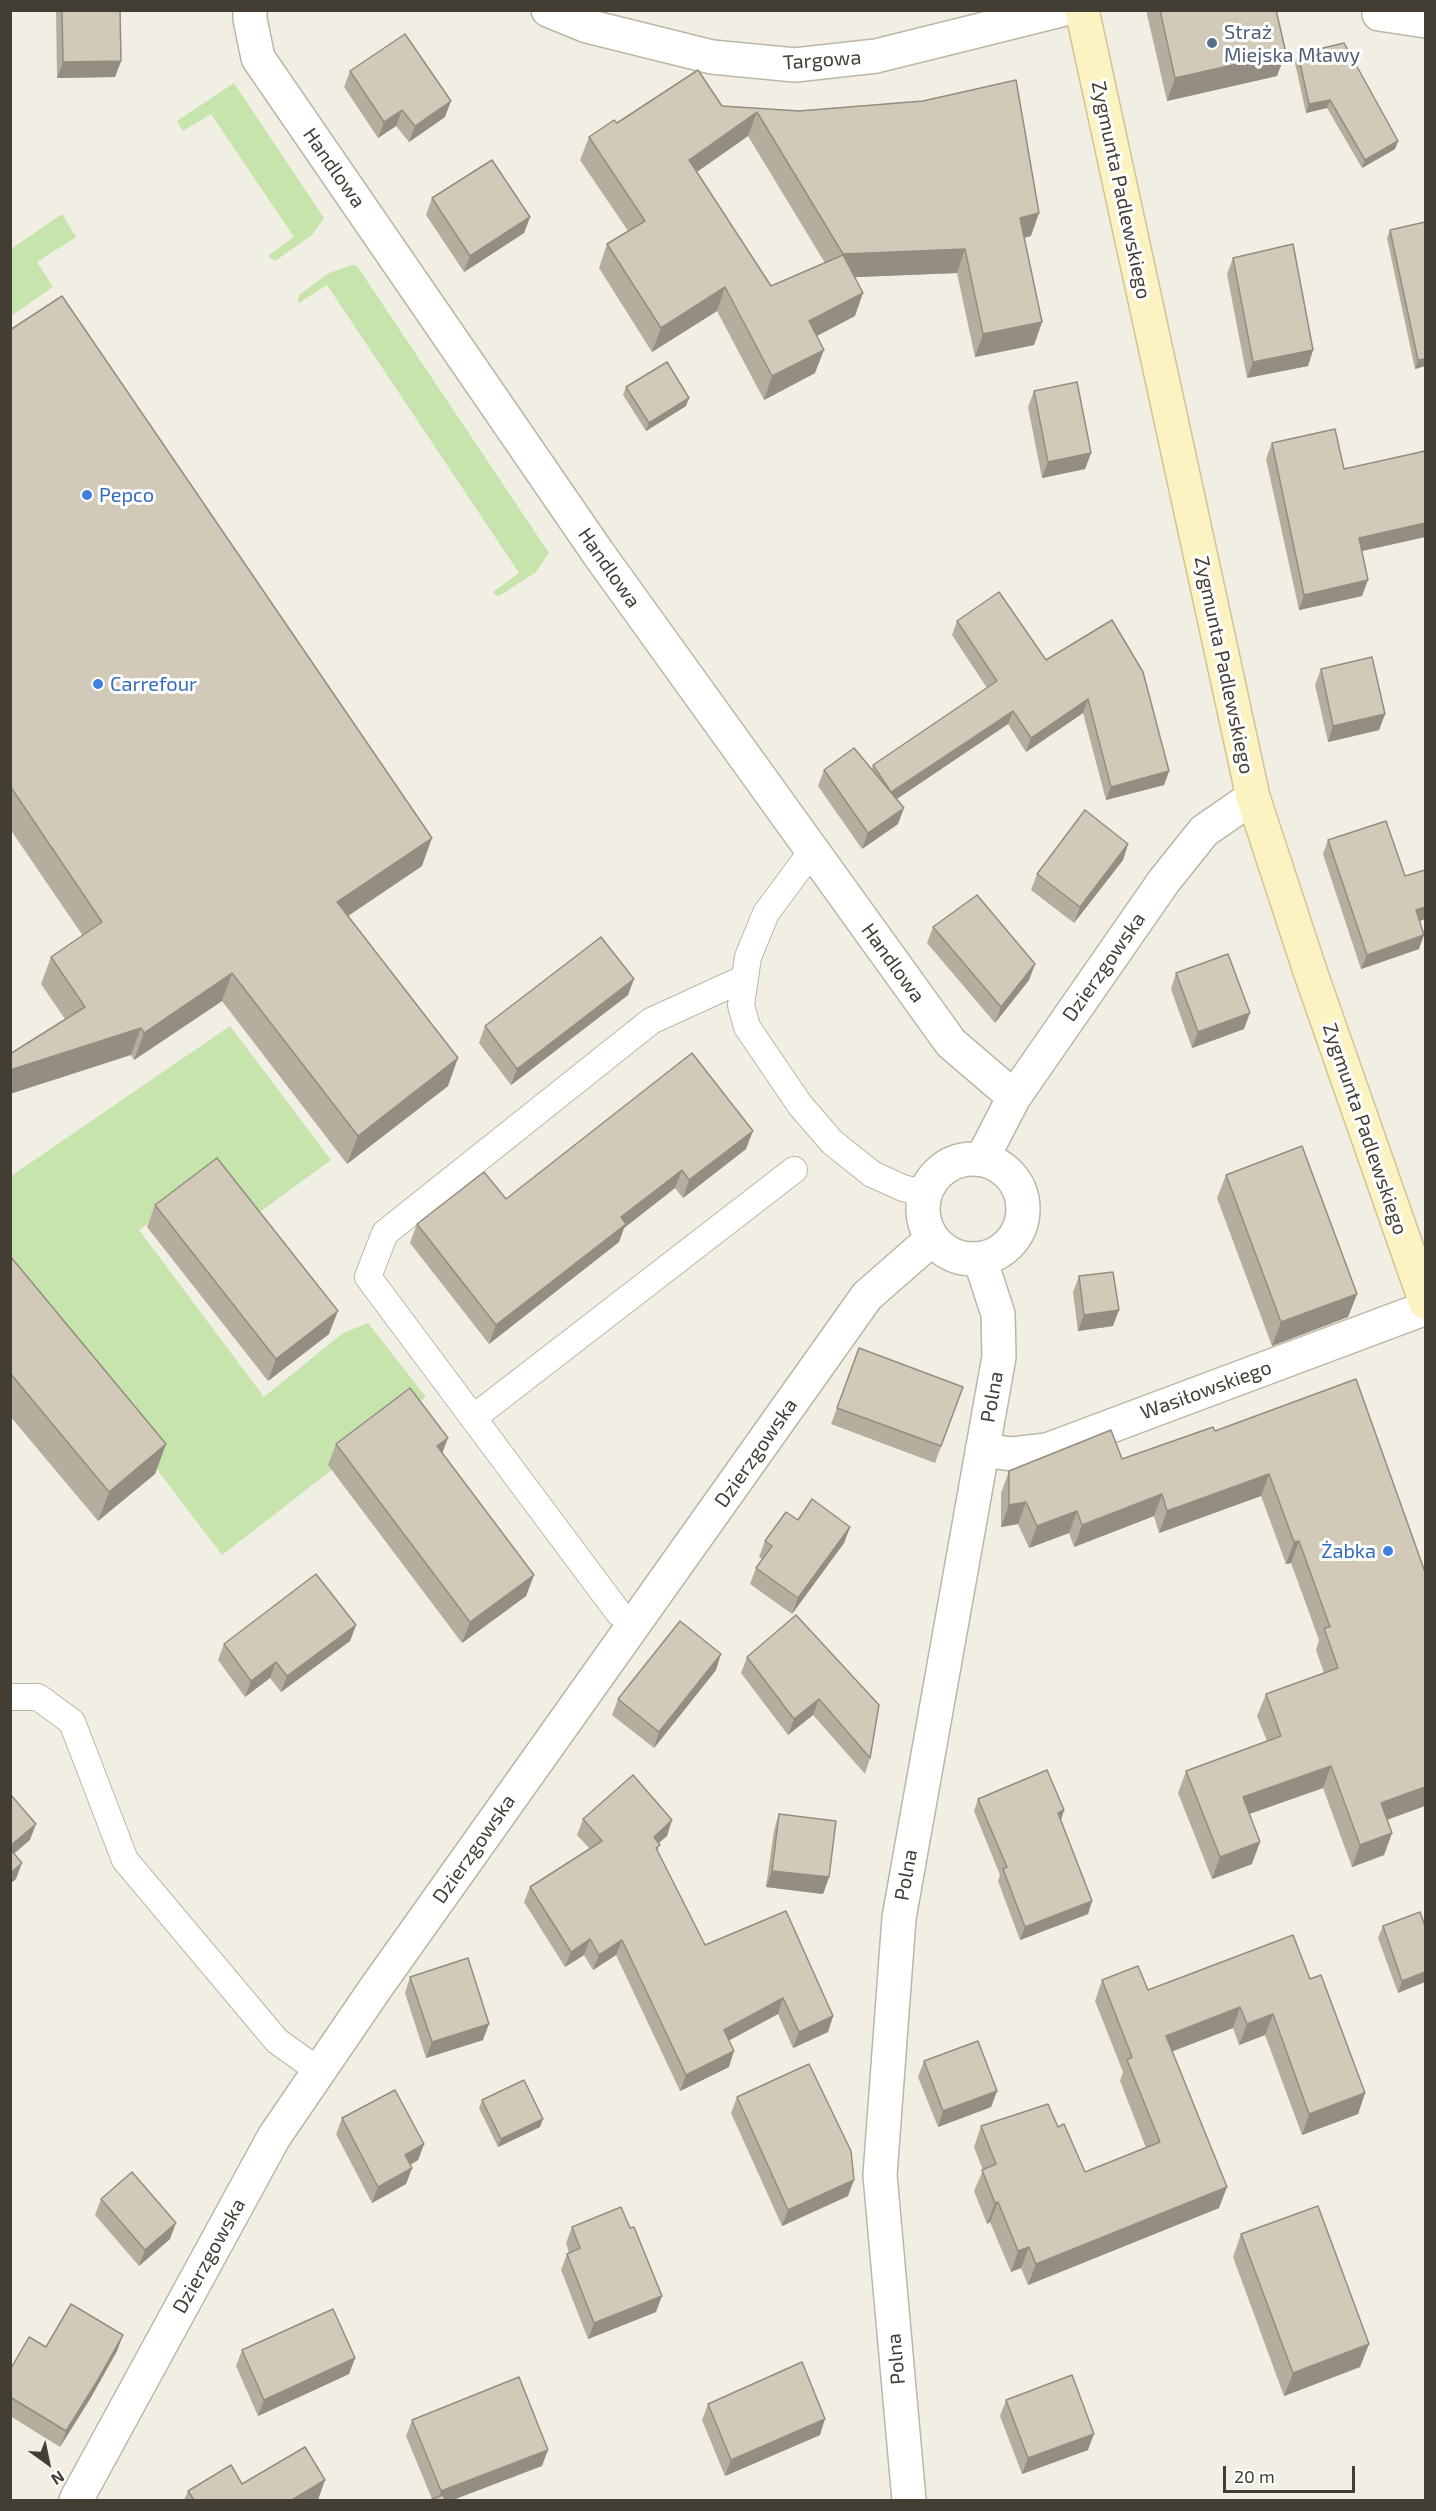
<!DOCTYPE html>
<meta charset="utf-8">
<style>
body{margin:0}
#map{position:relative;width:1436px;height:2511px;overflow:hidden;background:#f1eee3;font-family:"Exo 2",sans-serif}
canvas{display:block}
.frame{position:absolute;inset:0;border:12px solid #423e34;pointer-events:none}
.north{position:absolute;left:18px;top:2433px;width:60px;height:60px;-webkit-text-stroke:4px #fff;paint-order:stroke;rotate:147deg;font-size:16px;font-weight:700;line-height:24px;text-align:center;color:#423e34}
.north::after{content:'';display:block;margin:auto;width:21px;height:27px;background:#423e34;clip-path:polygon(50% 0,100% 100%,50% 72%,0 100%)}
.scale{position:absolute;left:1223px;top:2466px;width:132px;height:27px;box-sizing:border-box;border:3px solid #423e34;border-top:0;padding-left:8px;font-size:18px;line-height:21px;white-space:nowrap;color:#423e34;-webkit-text-stroke:4px #fff;paint-order:stroke}
</style>
<div id="map">
<canvas width="1436" height="2511"></canvas>
<div class="frame"></div>
<div class="north">N</div>
<div class="scale">20 m</div>
</div>
<script>
const ctx = document.querySelector('canvas').getContext('2d');
ctx.lineJoin = 'round';
function paint(path, color) { ctx.fillStyle = color; ctx.fill(path, 'evenodd'); }
const poly = rows => new Path2D(rows.map(r => 'M' + r).join(''));
function stroke(path, color, width, dash) { ctx.strokeStyle = color; ctx.lineWidth = width; ctx.lineCap = dash ? 'butt' : 'round'; ctx.setLineDash(dash || []); ctx.stroke(path); }
function drawText(font, color, halo, rows, align = 'center') {
  ctx.font = font + ' "Exo 2",sans-serif'; ctx.lineWidth = 6; ctx.setLineDash([]); ctx.textBaseline = 'middle'; ctx.strokeStyle = halo; ctx.fillStyle = color; for (const [text, x, y, turn = 0] of rows) {
    ctx.save(); ctx.translate(x, y); ctx.rotate((+turn || 0) * Math.PI / 180); ctx.textAlign = isNaN(turn) ? turn : align; if (halo) ctx.strokeText(text, 0, 0); ctx.fillText(text, 0, 0); ctx.restore();
  }
}
const green = poly([
 [234,83,324,218,312,235,275,261,268,256,294,237,211,114,183,131,177,121],
 [62,214,76,237,37,262,53,287,11,316,11,249],
 [352,265,357,266,549,553,536,572,501,595,497,596,493,592,519,573,327,285,299,303,298,301,299,295,329,273],
 [230,1026,331,1160,253,1217,219,1170,139,1230,264,1397,343,1333,368,1323,426,1397,222,1555,11,1277,11,1176]
]);
const lane = poly([
 [812,851,766,913,748,957,741,1005,747,1027,800,1105,832,1142,872,1174,903,1188,925,1194],
 [473,1418,794,1170],
 [633,1625,618,1612,368,1277,385,1233,651,1021,745,978],
 [10,1697,38,1697,72,1722,125,1860,277,2041,319,2071]
]);
const street = poly([
 [250,10,250,19,258,58,598,553,951,1043,1014,1097],
 [548,10,587,26,712,57,795,65,876,56,1061,10],
 [1379,14,1426,21],
 '923 1209a50 50 0 1 1 100 0a50 50 0 1 1-100 0Z',
 [982,1159,1014,1097,1164,881,1204,831,1253,797],
 [982,1450,1012,1454,1047,1450,1426,1308],
 [76,2500,274,2137,375,1989,867,1296,932,1239],
 [909,2500,880,2175,899,1918,999,1357,998,1314,980,1259]
]);
const secondary = poly([
 [1082,10,1253,797,1311,974,1426,1303]
]);
const wall = poly([
 [56,10,120,10,121,61,115,77,57,78],
 [1146,10,1276,10,1277,76,1167,101],
 [1298,54,1398,141,1395,149,1362,168,1327,108,1306,113,1295,63],
 [350,71,445,117,409,142,396,126,378,138,344,87],
 [722,106,799,111,1031,236,1024,238,1042,322,1034,345,975,357,957,273,855,277,855,316,817,336,815,373,764,400,717,311,652,352,599,268,607,244,628,231,580,160,589,137,617,123],
 [748,136,825,263,771,286,697,172],
 [432,198,530,217,524,233,464,272,426,215],
 [1390,230,1425,366,1415,369,1387,238],
 [1233,258,1313,350,1308,366,1247,378,1227,274],
 [10,330,422,866,348,916,448,1086,347,1164,222,1001,134,1060,131,1055,65,1019,41,984,51,957,83,936,10,829],
 [626,387,686,406,646,431,623,395],
 [1034,391,1091,453,1085,469,1042,478,1028,407],
 [1272,443,1344,469,1425,451,1425,537,1362,551,1362,596,1299,610,1266,459],
 [957,621,1046,660,1169,771,1164,785,1106,800,1083,713,1026,752,1008,724,897,799,898,824,862,849,818,786,824,770,872,769,873,765,987,688,952,635],
 [1321,669,1385,714,1379,730,1328,742,1315,685],
 [1328,840,1405,876,1425,870,1425,919,1420,921,1419,949,1361,969,1323,854],
 [1128,844,1123,860,1074,923,1031,890,1037,874],
 [933,927,1035,964,1029,980,995,1023,927,943],
 [1176,973,1244,1029,1192,1048,1171,989],
 [628,995,511,1085,479,1043,485,1026],
 [746,1149,683,1198,675,1188,624,1228,619,1242,489,1344,410,1243,417,1224,506,1199],
 [1226,1175,1357,1294,1348,1317,1272,1346,1217,1198],
 [155,1205,329,1334,268,1381,147,1227],
 [10,1256,166,1444,155,1474,98,1521,10,1416],
 [1079,1276,1113,1326,1078,1331,1073,1292],
 [859,1348,963,1387,935,1463,831,1424],
 [1356,1379,1387,1820,1392,1833,1384,1855,1352,1867,1323,1788,1249,1814,1252,1864,1212,1879,1178,1793,1186,1771,1267,1741,1257,1716,1266,1694,1324,1673,1316,1650,1319,1640,1291,1563,1286,1564,1261,1496,1159,1533,1154,1516,1074,1547,1069,1533,1029,1548,1018,1524,1001,1527,1001,1493,1009,1471,1122,1459,1215,1431],
 [336,1444,442,1453,534,1575,526,1596,462,1643,328,1465],
 [798,1520,850,1527,844,1543,792,1614,750,1584,756,1568,762,1559,759,1557,765,1541],
 [796,1615,870,1758,865,1774,813,1715,788,1735,741,1673,747,1657],
 [356,1625,350,1641,281,1692,270,1678,245,1697,218,1660,224,1644],
 [716,1670,654,1748,612,1715,618,1699],
 [978,1799,1064,1810,1061,1820,1092,1901,1088,1914,1020,1940,998,1881,1000,1875,974,1811],
 [779,1814,829,1877,823,1894,766,1887,774,1830],
 [583,1819,667,1836,659,1843,658,1852,705,1945,833,2016,828,2032,793,2048,778,2014,729,2040,729,2067,680,2091,616,1955,593,1970,584,1955,565,1967,524,1902,530,1887,590,1849,577,1835],
 [1383,1926,1425,1926,1398,1993,1378,1938],
 [410,1977,483,2040,426,2058,405,1993],
 [1310,1979,1365,2093,1358,2114,1302,2135,1265,2035,1239,2045,1233,2028,1172,2051,1219,2208,1028,2285,1021,2268,1011,2272,990,2222,987,2224,974,2191,983,2170,974,2147,981,2126,1085,2172,1146,2148,1120,2081,1123,2072,1095,2001,1102,1980,1148,1990],
 [924,2061,997,2091,991,2107,938,2127,918,2077],
 [737,2097,848,2196,782,2226,731,2113],
 [482,2100,540,2127,498,2147,479,2108],
 [342,2118,424,2144,418,2160,410,2165,412,2168,406,2184,372,2203,336,2134],
 [101,2199,170,2239,139,2266,95,2215],
 [572,2227,656,2312,588,2339,561,2270,567,2254,569,2253,566,2243],
 [1241,2234,1369,2344,1360,2367,1284,2396,1233,2257],
 [46,2347,117,2351,90,2399,60,2447,10,2416,10,2370],
 [242,2350,355,2358,349,2374,258,2416,236,2366],
 [1006,2400,1088,2450,1022,2474,1000,2416],
 [708,2404,820,2435,725,2476,702,2420],
 [412,2420,542,2466,432,2499,406,2436],
 [242,2484,318,2500,184,2500,188,2491]
]);
const shadedWall = poly([
 [1286,53,1277,76,1167,101,1175,78],
 [121,61,115,77,57,78,63,62],
 [1330,100,1327,108,1306,113,1309,104],
 [451,101,445,117,409,142,415,126],
 [402,110,396,126,378,138,384,122],
 [757,112,748,136,681,183,689,160],
 [1398,141,1395,149,1362,168,1365,160],
 [1039,213,1031,236,1012,241,1020,218],
 [530,217,524,233,464,272,470,256],
 [965,249,957,273,834,278,843,254],
 [725,287,717,311,652,352,661,328],
 [863,293,855,316,801,344,809,321],
 [1042,322,1034,345,975,357,983,334],
 [824,350,815,373,764,400,772,376],
 [1313,350,1308,366,1247,378,1253,362],
 [1425,359,1425,366,1415,369,1418,360],
 [689,398,686,406,646,431,649,423],
 [1091,453,1085,469,1042,478,1048,462],
 [1425,523,1425,537,1353,553,1359,538],
 [1368,580,1362,596,1299,610,1304,595],
 [1088,699,1083,713,1026,752,1031,738],
 [1013,711,1008,724,886,806,891,792],
 [1385,714,1379,730,1328,742,1333,726],
 [1169,771,1164,785,1106,800,1111,787],
 [904,808,898,824,862,849,868,833],
 [432,838,422,866,327,930,337,902],
 [1128,844,1123,860,1074,923,1080,907],
 [1425,907,1425,919,1411,924,1416,910],
 [1424,935,1419,949,1361,969,1367,955],
 [1035,964,1029,980,995,1023,1001,1007],
 [232,973,222,1001,134,1060,144,1033],
 [634,979,628,995,511,1085,517,1069],
 [1250,1013,1244,1029,1192,1048,1198,1032],
 [141,1028,131,1055,10,1094,10,1070],
 [458,1058,448,1086,347,1164,358,1136],
 [753,1131,746,1149,683,1198,689,1180],
 [682,1170,675,1188,624,1228,619,1242,489,1344,496,1325,621,1217],
 [1357,1294,1348,1317,1272,1346,1281,1322],
 [1119,1310,1113,1326,1078,1331,1084,1315],
 [338,1311,329,1334,268,1381,276,1359],
 [448,1438,440,1459,437,1446],
 [166,1444,155,1474,98,1521,109,1492],
 [1269,1474,1261,1496,1159,1533,1167,1511],
 [1162,1494,1154,1516,1074,1547,1082,1525],
 [1026,1502,1018,1524,1001,1527,1009,1505],
 [1077,1511,1069,1533,1029,1548,1037,1526],
 [850,1527,844,1543,792,1614,798,1598],
 [1299,1541,1291,1563,1286,1564,1294,1542],
 [534,1575,526,1596,462,1643,470,1622],
 [356,1625,350,1641,281,1692,287,1676],
 [721,1654,716,1670,654,1748,659,1732],
 [276,1662,270,1678,245,1697,251,1681],
 [819,1699,813,1715,788,1735,794,1719],
 [1331,1766,1323,1788,1235,1819,1243,1797],
 [1425,1787,1425,1806,1373,1825,1381,1803],
 [1064,1810,1060,1823,1058,1813],
 [672,1820,667,1836,648,1852,654,1837],
 [36,1824,30,1840,10,1857,10,1846],
 [1392,1833,1384,1855,1352,1867,1360,1845],
 [1260,1842,1252,1864,1212,1879,1220,1857],
 [22,1863,16,1879,10,1884,10,1873],
 [772,1871,829,1877,823,1894,766,1887],
 [1092,1901,1088,1914,1020,1940,1025,1927],
 [590,1939,584,1955,565,1967,571,1952],
 [622,1940,616,1955,593,1970,599,1955],
 [1425,1972,1425,1982,1398,1993,1402,1981],
 [783,1998,778,2014,719,2046,724,2030],
 [1240,2007,1233,2028,1158,2057,1166,2036],
 [1273,2014,1265,2035,1239,2045,1247,2024],
 [833,2016,828,2032,793,2048,799,2032],
 [489,2024,483,2040,426,2058,432,2042],
 [734,2051,729,2067,680,2091,686,2075],
 [997,2091,991,2107,938,2127,943,2111],
 [1365,2093,1358,2114,1302,2135,1309,2114],
 [543,2119,540,2127,498,2147,501,2139],
 [424,2144,418,2160,399,2171,405,2155],
 [412,2168,406,2184,372,2203,378,2187],
 [854,2180,848,2196,782,2226,788,2210],
 [1227,2187,1219,2208,1028,2285,1036,2264],
 [998,2202,990,2222,987,2224,995,2203],
 [176,2223,170,2239,139,2266,145,2250],
 [1029,2247,1021,2268,1011,2272,1018,2251],
 [662,2296,656,2312,588,2339,594,2323],
 [123,2335,117,2351,90,2399,60,2447,66,2431],
 [1369,2344,1360,2367,1284,2396,1293,2373],
 [355,2358,349,2374,258,2416,264,2400],
 [825,2419,820,2435,725,2476,731,2460],
 [1094,2434,1088,2450,1022,2474,1028,2458],
 [548,2450,542,2466,453,2500,438,2500,441,2491],
 [325,2480,318,2500,292,2500]
]);
const building = poly([
 [62,10,120,10,121,61,63,62,62,10],
 [1160,10,1276,10,1286,53,1175,78,1160,10],
 [405,34,451,101,415,126,402,110,384,122,350,71,405,34],
 [1344,43,1398,141,1365,160,1330,100,1309,104,1298,54,1344,43],
 [698,70,722,106,799,111,923,101,1016,80,1039,213,1020,218,1042,322,983,334,965,249,843,254,757,112,689,160,771,286,843,255,863,293,809,321,824,350,772,376,725,287,661,328,607,244,645,221,589,137,614,120,617,123,698,70],
 [492,160,530,217,470,256,432,198,492,160],
 [1425,222,1425,359,1418,360,1390,230,1425,222],
 [1293,244,1313,350,1253,362,1233,258,1293,244],
 [62,296,432,838,337,902,458,1058,358,1136,232,973,144,1033,141,1028,10,1070,10,1054,85,1007,51,957,102,922,10,786,10,330,62,296],
 [667,362,689,398,649,423,626,387,667,362],
 [1077,382,1091,453,1048,462,1034,391,1077,382],
 [1335,429,1344,469,1425,451,1425,523,1359,538,1368,580,1304,595,1272,443,1335,429],
 [999,592,1046,660,1112,620,1143,672,1169,771,1111,787,1088,699,1031,738,1013,711,891,792,873,765,997,681,957,621,999,592],
 [1372,657,1385,714,1333,726,1321,669,1372,657],
 [854,748,904,808,868,833,824,770,854,748],
 [1085,810,1128,844,1080,907,1037,874,1085,810],
 [1386,821,1405,876,1425,870,1425,907,1416,910,1424,935,1367,955,1328,840,1386,821],
 [977,895,1035,964,1001,1007,933,927,977,895],
 [601,937,634,979,517,1069,485,1026,601,937],
 [1228,954,1250,1013,1198,1032,1176,973,1228,954],
 [692,1053,753,1131,689,1180,682,1170,621,1217,626,1224,496,1325,417,1224,484,1172,506,1199,692,1053],
 [1302,1146,1357,1294,1281,1322,1226,1175,1302,1146],
 [217,1158,338,1311,276,1359,155,1205,217,1158],
 [10,1256,166,1444,109,1492,10,1373,10,1256],
 [1113,1272,1119,1310,1084,1315,1079,1276,1113,1272],
 [859,1348,963,1387,941,1446,837,1408,859,1348],
 [1356,1379,1425,1572,1425,1787,1381,1803,1392,1833,1360,1845,1331,1766,1243,1797,1260,1842,1220,1857,1186,1771,1281,1736,1266,1694,1338,1668,1324,1628,1330,1627,1299,1541,1294,1542,1269,1474,1167,1511,1162,1494,1082,1525,1077,1511,1037,1526,1026,1502,1009,1505,1009,1471,1111,1430,1122,1459,1213,1427,1215,1431,1356,1379],
 [410,1388,448,1438,437,1446,534,1575,470,1622,336,1444,410,1388],
 [812,1499,850,1527,798,1598,756,1568,772,1546,765,1541,786,1512,798,1520,812,1499],
 [316,1574,356,1625,287,1676,276,1662,251,1681,224,1644,316,1574],
 [796,1615,879,1705,870,1758,819,1699,794,1719,747,1657,796,1615],
 [680,1621,721,1654,659,1732,618,1699,680,1621],
 [1047,1770,1064,1810,1058,1813,1092,1901,1025,1927,1003,1869,1007,1867,978,1799,1047,1770],
 [633,1775,672,1820,654,1837,660,1845,656,1848,705,1945,786,1911,833,2016,799,2032,783,1998,724,2030,734,2051,686,2075,622,1940,599,1955,590,1939,571,1952,530,1887,602,1841,583,1819,633,1775],
 [10,1794,36,1824,10,1846,10,1794],
 [779,1814,836,1821,829,1877,772,1871,779,1814],
 [10,1849,22,1863,10,1873,10,1849],
 [1420,1912,1425,1926,1425,1972,1402,1981,1383,1926,1420,1912],
 [1293,1935,1310,1979,1321,1975,1365,2093,1309,2114,1273,2014,1247,2024,1240,2007,1166,2036,1227,2187,1036,2264,1029,2247,1018,2251,998,2202,995,2203,982,2170,996,2164,981,2126,1048,2104,1058,2127,1064,2124,1085,2172,1160,2142,1127,2060,1132,2057,1102,1980,1138,1966,1148,1990,1293,1935],
 [468,1958,489,2024,432,2042,410,1977,468,1958],
 [978,2041,997,2091,943,2111,924,2061,978,2041],
 [809,2064,851,2151,854,2180,788,2210,737,2097,809,2064],
 [524,2080,543,2119,501,2139,482,2100,524,2080],
 [395,2090,424,2144,405,2155,412,2168,378,2187,342,2118,395,2090],
 [132,2172,176,2223,145,2250,101,2199,132,2172],
 [1318,2206,1369,2344,1293,2373,1241,2234,1318,2206],
 [621,2207,630,2228,634,2227,662,2296,594,2323,567,2254,580,2248,572,2227,621,2207],
 [71,2304,123,2335,96,2383,66,2431,10,2397,10,2370,29,2337,46,2347,71,2304],
 [333,2309,355,2358,264,2400,242,2350,333,2309],
 [802,2362,825,2419,731,2460,708,2404,802,2362],
 [1072,2375,1094,2434,1028,2458,1006,2400,1072,2375],
 [519,2377,548,2450,441,2491,412,2420,519,2377],
 [305,2447,325,2480,292,2500,194,2500,188,2491,231,2465,242,2484,305,2447],
 [443,2495,445,2500,430,2500,443,2495]
]);
const markers = [
 [1212,43,6,"#5c6f8a"],
 [87,495,6,"#3f7fe0"],
 [98,684,6,"#3f7fe0"],
 [1388,1551,6,"#3f7fe0"]
];
const serviceNames = [
 ["Straż",1224,32],
 ["Miejska Mławy",1224,55]
];
const streetNames = [
 ["Targowa",822,60,-4],
 ["Handlowa",334,168,55],
 ["Zygmunta Padlewskiego",1121,190,78],
 ["Handlowa",609,568,55],
 ["Zygmunta Padlewskiego",1224,665,78],
 ["Handlowa",893,963,54],
 ["Dzierzgowska",1104,967,-55],
 ["Zygmunta Padlewskiego",1365,1129,71],
 ["Wasiłowskiego",1206,1390,-20],
 ["Polna",992,1397,-80],
 ["Dzierzgowska",756,1453,-55],
 ["Dzierzgowska",474,1849,-55],
 ["Polna",906,1875,-80],
 ["Dzierzgowska",209,2256,-61],
 ["Polna",896,2359,-95]
];
const shopNames = [
 ["Pepco",99,495],
 ["Carrefour",110,684],
 ["Żabka",1376,1551,"right"]
];
paint(green, '#c7e4ad');
stroke(lane, '#bcb6a6', 28);
stroke(street, '#bcb6a6', 36);
stroke(secondary, '#cfc495', 36);
stroke(lane, '#fff', 26);
stroke(street, '#fff', 33);
stroke(secondary, '#fcf3c2', 33);
paint(wall, '#b5ae9f');
paint(shadedWall, '#938d82');
paint(building, '#d2cab9');
stroke(building, '#938d82', 1.5);
for (const [x, y, r, color] of markers) { const dot = new Path2D(); dot.arc(x, y, r, 0, 2 * Math.PI); ctx.fillStyle = color; ctx.fill(dot); stroke(dot, '#fff', 2); }
drawText('20px', '#4e5e75', '#fff', serviceNames, 'left');
drawText('20px', '#423e34', '#fff', streetNames);
drawText('20px', '#366cbe', '#fff', shopNames, 'left');
</script>
